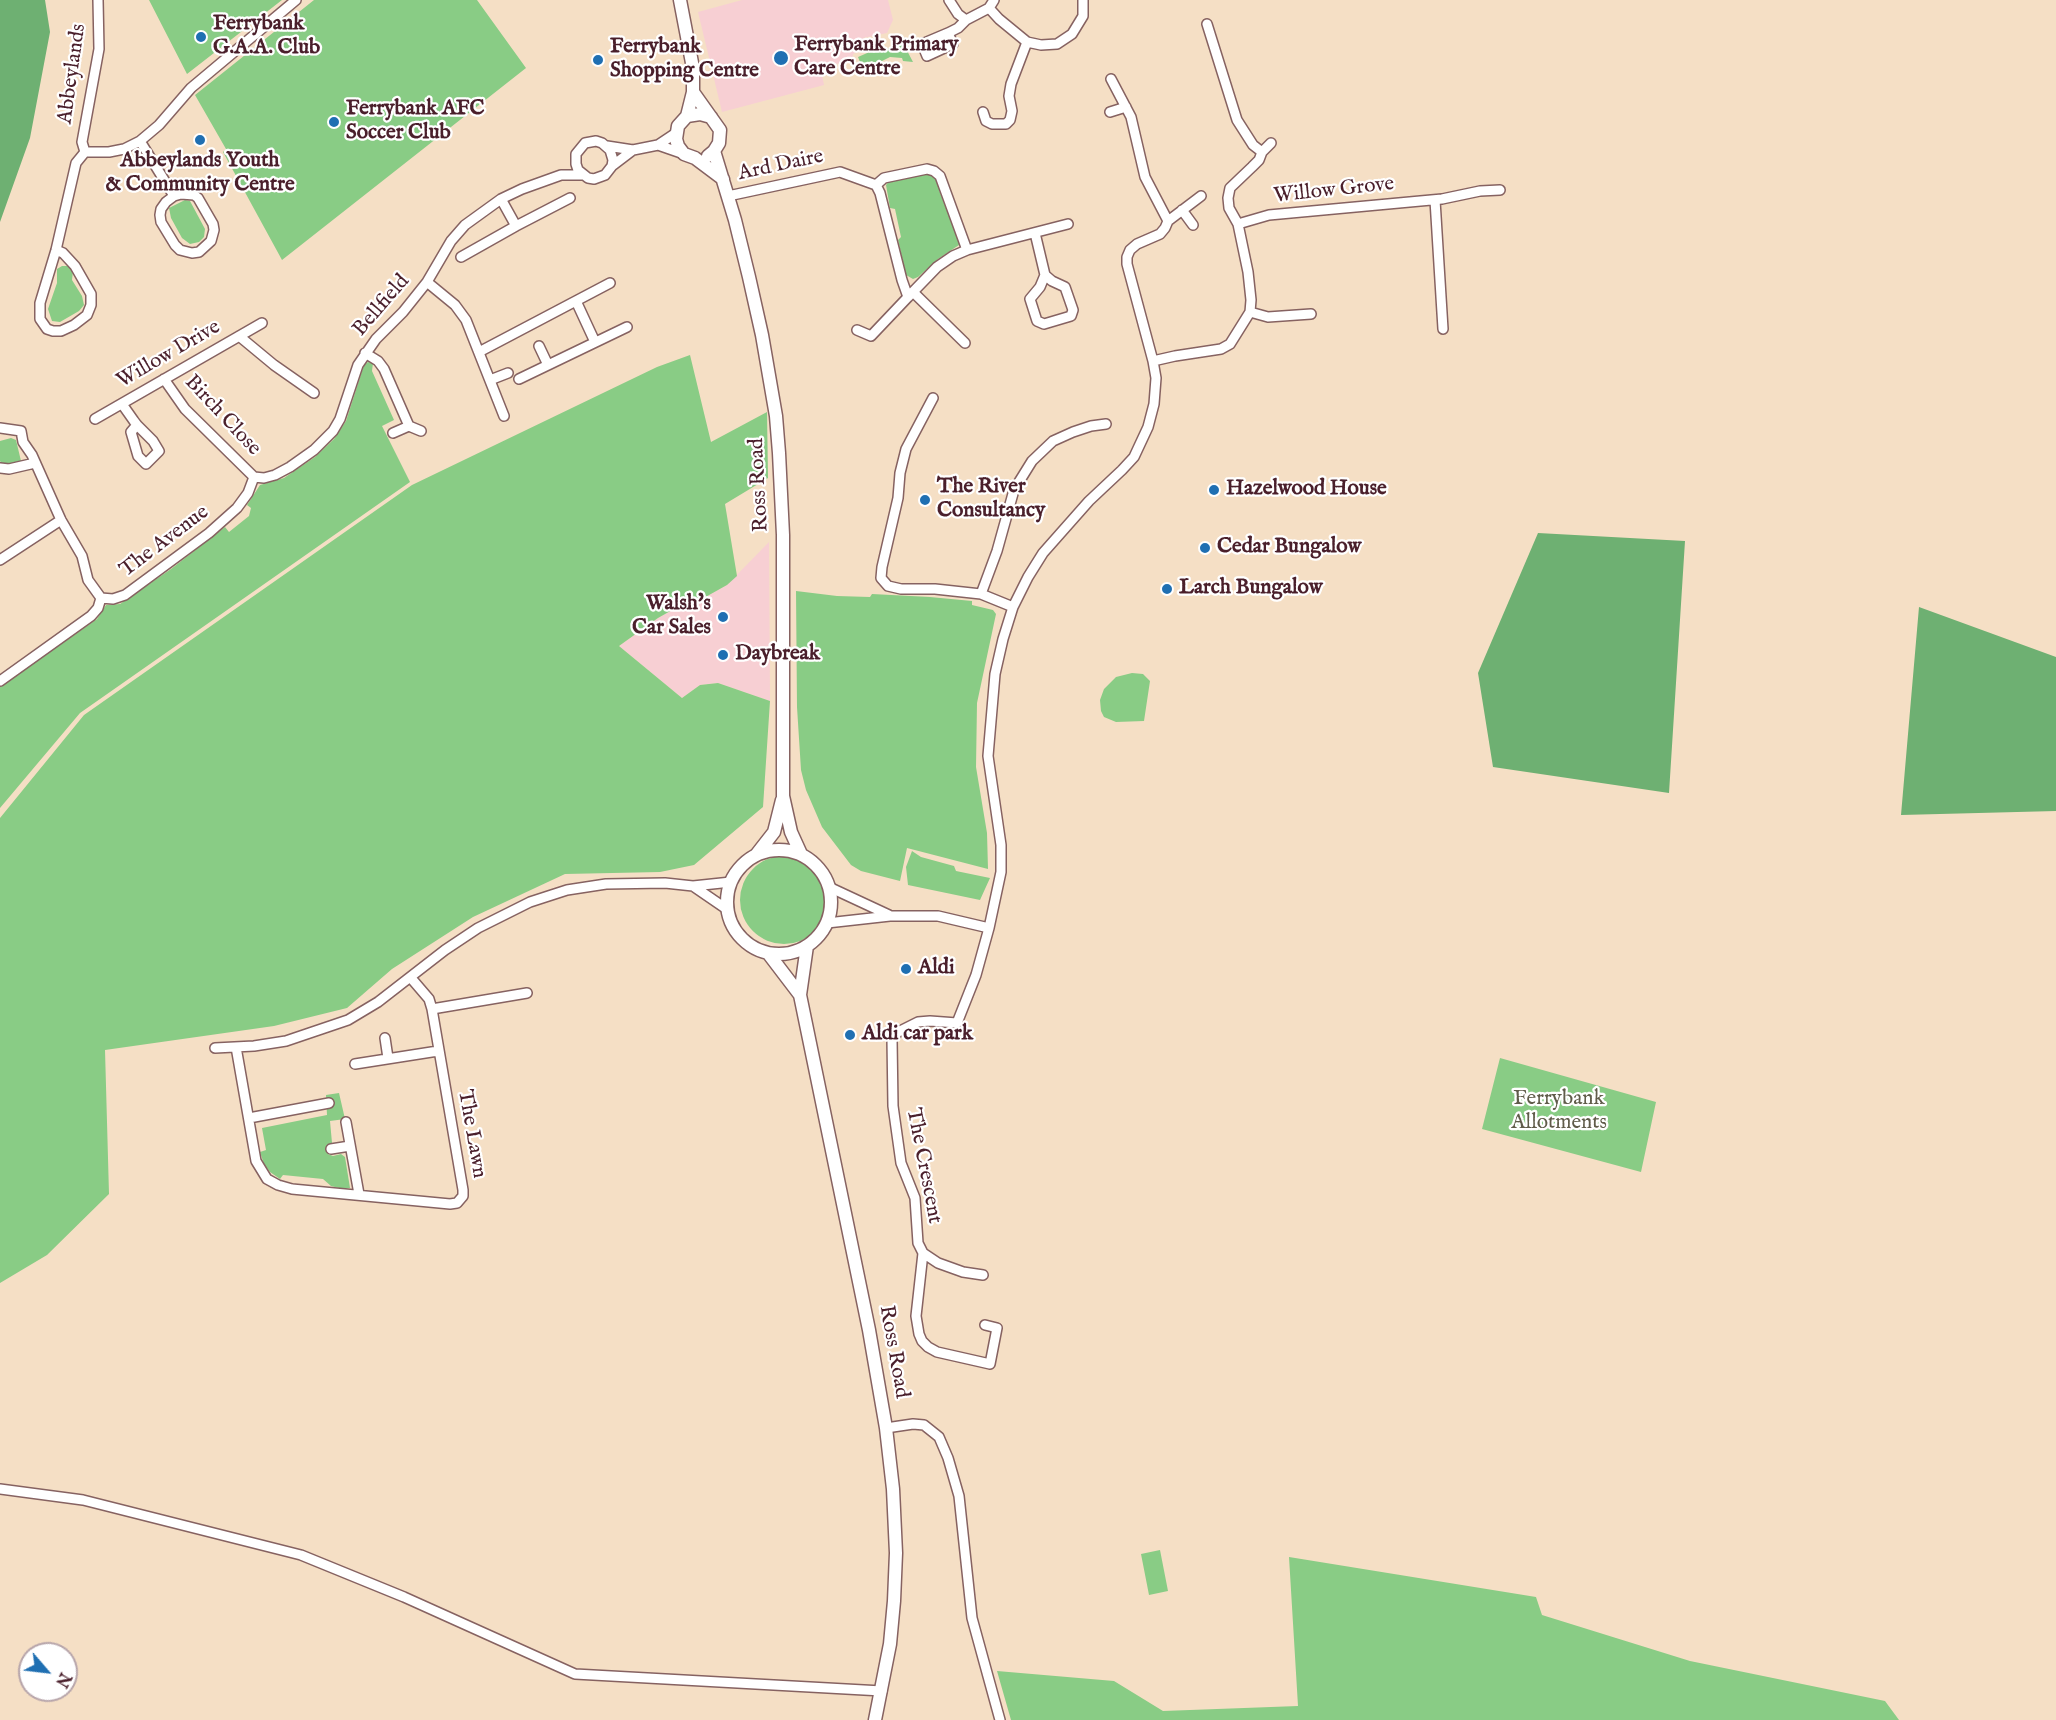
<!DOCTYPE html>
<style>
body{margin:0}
#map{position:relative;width:2056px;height:1720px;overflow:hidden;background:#f5dfc5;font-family:"IM FELL English",serif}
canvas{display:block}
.north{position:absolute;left:18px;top:1642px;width:60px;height:60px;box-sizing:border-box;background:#fff;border:2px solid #b7a5aa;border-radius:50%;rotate:118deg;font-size:16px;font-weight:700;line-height:24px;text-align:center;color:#4a1f2b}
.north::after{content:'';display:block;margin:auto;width:21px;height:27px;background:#1f6fb2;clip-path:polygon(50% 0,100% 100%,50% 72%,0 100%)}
</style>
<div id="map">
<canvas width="2056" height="1720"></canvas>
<div class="north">N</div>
</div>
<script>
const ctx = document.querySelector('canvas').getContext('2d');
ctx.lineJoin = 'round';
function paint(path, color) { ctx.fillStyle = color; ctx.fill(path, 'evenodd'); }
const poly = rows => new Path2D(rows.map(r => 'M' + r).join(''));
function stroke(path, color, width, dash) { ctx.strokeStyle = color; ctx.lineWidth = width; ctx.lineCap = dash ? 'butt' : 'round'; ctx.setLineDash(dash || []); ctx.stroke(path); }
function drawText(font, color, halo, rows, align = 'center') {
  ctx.font = font + ' "IM FELL English",serif'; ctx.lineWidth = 4.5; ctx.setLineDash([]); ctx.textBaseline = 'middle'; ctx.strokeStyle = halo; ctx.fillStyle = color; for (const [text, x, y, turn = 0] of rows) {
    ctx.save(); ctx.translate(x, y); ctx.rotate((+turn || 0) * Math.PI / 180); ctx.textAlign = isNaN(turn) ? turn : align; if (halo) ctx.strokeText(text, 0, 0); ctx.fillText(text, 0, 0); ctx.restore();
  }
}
const built = poly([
 [742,0,888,0,893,20,887,33,863,38,865,49,853,54,852,62,820,66,824,85,722,112,698,12],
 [769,542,770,701,718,683,700,685,682,698,619,646,658,618,690,600,693,604,727,585]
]);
const green = poly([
 [149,0,282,0,187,74],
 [314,0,477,0,526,68,282,260,223,152,226,149,195,95],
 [903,43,913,62,903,61,902,58,890,57,880,62,876,62,875,68,862,67,858,57,881,47,884,50],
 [920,172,936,175,942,188,939,190,949,216,953,217,961,241,959,245,938,259,918,277,913,279,906,275,898,240,901,237,895,209,890,208,886,185,890,180],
 [185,200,190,201,205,229,204,237,199,242,190,244,182,238,171,218,169,208],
 [62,266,68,266,73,271,72,280,82,296,84,305,79,311,60,322,52,321,48,309,57,283,57,269],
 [690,355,711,442,767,412,768,478,725,504,737,576,727,585,693,604,690,600,658,618,619,646,682,698,700,685,718,683,770,701,763,807,694,865,660,872,565,874,473,917,392,969,347,1008,274,1026,105,1050,109,1194,47,1255,0,1283,0,818,84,715,412,485,657,367],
 [368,362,373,363,372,371,394,420,382,426,410,482,80,713,0,808,0,687,97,619,106,605,120,604,171,569,225,527,229,532,249,516,251,508,247,505,260,485,284,478,315,457,334,439,346,421,364,365],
 [11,438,16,440,21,461,3,466,0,461,0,441],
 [796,591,837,596,870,597,872,594,930,597,972,601,972,605,993,610,996,614,977,703,976,767,987,833,988,869,907,848,900,881,861,871,851,865,822,827,806,790,801,770,797,707],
 [1132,673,1143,674,1150,681,1144,721,1116,722,1104,717,1101,711,1100,700,1104,689,1116,677],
 [912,851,921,857,954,866,956,871,990,878,980,900,908,885,906,867],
 '740 900a44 44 0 1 1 88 0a44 44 0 1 1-88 0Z',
 [1500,1058,1656,1102,1641,1172,1482,1129],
 [339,1093,345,1119,330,1121,332,1143,326,1150,328,1154,333,1156,341,1154,345,1157,350,1188,343,1189,331,1186,323,1179,283,1175,280,1179,270,1172,264,1164,260,1152,266,1150,262,1128,327,1115,326,1095],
 [1160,1550,1168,1591,1149,1595,1141,1554],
 [1289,1557,1536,1597,1542,1615,1690,1661,1885,1701,1899,1720,1011,1720,997,1671,1114,1681,1163,1711,1298,1706]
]);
const forest = poly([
 [0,0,45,0,50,32,30,138,0,222],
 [1538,533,1685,541,1669,793,1493,767,1478,673],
 [1919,607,2056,657,2056,811,1901,815]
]);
const minor = poly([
 [949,0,958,14,966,20],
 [989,8,999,19,1027,42,1041,45,1057,44,1072,34,1083,16,1083,0],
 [1207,24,1237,120,1253,145,1262,152],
 [948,33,953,44,927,56,922,44,948,33,958,28,966,20,989,8,994,0],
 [1111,79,1131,117,1145,177,1168,221],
 [983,112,986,121,992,124,1006,124,1010,120,1012,111,1009,96,1011,84,1027,42],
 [1110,112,1126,107],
 [140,141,174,196,181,194,194,195,198,198,213,224,214,230,211,241,199,252,192,253,180,250,175,245,161,222,160,215,161,209,166,202,174,196],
 [658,145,684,154],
 [607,146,633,150,658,145,676,133],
 [85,152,109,152,124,149,140,141,159,125,191,88,296,0],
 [612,166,613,160,610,150,602,143,596,141,585,143,576,154,576,164,578,170,588,178,594,179,605,175,612,166,633,150],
 [728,196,840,172,876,185,884,178,927,169,934,171,940,176,967,250,953,256,937,267,908,297,902,280,880,193,876,185],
 [1435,200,1443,329],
 [1182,210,1193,225],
 [1238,224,1269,215,1442,199,1480,191,1500,190],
 [516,226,570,198],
 [1035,233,1045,275,1052,281,1065,287,1073,310,1071,316,1044,324,1037,321,1030,299,1040,287,1045,275],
 [56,250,63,253,75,266,91,294,91,305,87,315,74,325,61,331,53,331,47,329,40,319,40,303,56,250,76,163,85,152,82,142,99,49,98,0],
 [967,250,1068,224],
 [461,257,516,226,501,199],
 [427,282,455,305,466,320,504,416],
 [913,292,965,343],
 [576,301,595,342],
 [1250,312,1268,317,1311,314],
 [857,330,871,336,908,297],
 [239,336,274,365,314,393],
 [539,346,548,365],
 [479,352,610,283],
 [365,353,378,361,384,369,409,426],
 [1153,361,1175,356,1221,349,1230,344,1250,312,1251,300,1248,272,1238,224,1229,208,1228,198,1230,188,1252,167,1259,160,1262,152,1271,143],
 [164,379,185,409,254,477],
 [519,379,627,327],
 [490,380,508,373],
 [933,398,906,449,900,473,898,498,882,567,881,578,888,586,901,589,935,589,981,594,1013,607],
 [122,404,134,421,137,425,153,441,159,451,146,464,138,456,131,432,137,425],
 [95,419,262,323],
 [409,426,421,431],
 [0,428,21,431,23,442,32,455,61,520,82,556,88,580,101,598],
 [393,433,409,426],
 [0,468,9,469,35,463],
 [254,477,264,478,275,475,290,467,314,450,333,431,340,419,358,365,376,339,403,312,427,282,451,241,465,225,501,199,522,189,561,175,582,175],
 [0,560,61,520],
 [981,594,997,551,1014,490,1032,461,1053,441,1073,432,1091,426,1106,424],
 [0,681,91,616,98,608,101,598,113,599,125,595,209,533,237,508,248,493,254,477],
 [693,886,728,910],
 [831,888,889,915],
 [827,923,890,916,938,916,989,928],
 [432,1009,527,993],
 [385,1038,388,1058],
 [236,1047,256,1161,267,1179,278,1185,292,1189,450,1204,457,1203,463,1196,463,1190,432,1009,429,999,411,978],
 [215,1048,254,1046,286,1041,348,1020,378,1002,445,950,478,928,530,902,567,890,606,884,665,883,693,886,731,882],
 [355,1064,438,1051],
 [249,1118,329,1103],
 [346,1122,359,1194],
 [331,1149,350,1146],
 [923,1253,938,1263,963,1272,983,1275],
 [985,1325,997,1328,990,1364,937,1352,928,1347,922,1341,919,1334,916,1316,923,1253,918,1243,915,1198,901,1163,893,1106,892,1039,898,1032,918,1022,930,1021,957,1023,976,975,989,928,1001,872,1001,845,988,756,995,674,1003,639,1013,607,1028,577,1043,553,1089,501,1122,470,1134,457,1148,427,1154,404,1156,378,1153,361,1127,264,1127,257,1130,250,1137,244,1160,234,1165,228,1168,221,1201,196],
 [886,1428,913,1424,924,1425,939,1437,948,1458,959,1496,972,1618,1000,1720],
 [0,1489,83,1500,301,1555,404,1597,575,1674,882,1691]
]);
const major = poly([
 [680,0,693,68,693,92,687,116],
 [693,92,720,130,719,143,714,151,708,156],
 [711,117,700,114,687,116,678,126,676,139,678,146,684,154,695,158,723,179],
 [714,151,735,220,749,277,762,335,776,416,779,453,783,535,783,796,791,832,801,854],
 '727 902a52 52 0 1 1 104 0a52 52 0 1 1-104 0Z',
 [756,855,774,832,782,800],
 [807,946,800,995,869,1330,886,1428,893,1489,896,1553,894,1601,890,1644,875,1720],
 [768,953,800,995]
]);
const markers = [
 [201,37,6,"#1f6fb2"],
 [781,58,8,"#1f6fb2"],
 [598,60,6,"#1f6fb2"],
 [334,122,6,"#1f6fb2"],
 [200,140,6,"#1f6fb2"],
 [1214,490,6,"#1f6fb2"],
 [925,500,6,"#1f6fb2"],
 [1205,548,6,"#1f6fb2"],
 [1167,589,6,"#1f6fb2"],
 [723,617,6,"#1f6fb2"],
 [723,655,6,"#1f6fb2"],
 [906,969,6,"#1f6fb2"],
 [850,1035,6,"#1f6fb2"]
];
const poiNames = [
 ["Ferrybank",213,25],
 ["G.A.A. Club",213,49],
 ["Ferrybank Primary",794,46],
 ["Care Centre",794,70],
 ["Ferrybank",610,48],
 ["Shopping Centre",610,72],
 ["Ferrybank AFC",346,110],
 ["Soccer Club",346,134],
 ["Abbeylands Youth",200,162,"center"],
 ["& Community Centre",200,186,"center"],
 ["The River",937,488],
 ["Consultancy",937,512],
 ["Hazelwood House",1226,490],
 ["Cedar Bungalow",1217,548],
 ["Larch Bungalow",1179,589],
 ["Walsh's",711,605,"right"],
 ["Car Sales",711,629,"right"],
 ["Daybreak",735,655],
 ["Aldi",918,969],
 ["Aldi car park",862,1035]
];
const streetNames = [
 ["Abbeylands",73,74,-82],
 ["Ard Daire",781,166,-12],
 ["Willow Grove",1334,191,-6],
 ["Bellfield",382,306,-49],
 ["Willow Drive",169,355,-30],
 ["Birch Close",222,416,47],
 ["Ross Road",760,485,-93],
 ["The Avenue",165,542,-37],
 ["The Lawn",471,1134,80],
 ["The Crescent",923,1166,79],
 ["Ross Road",893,1352,80]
];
const parkNames = [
 ["Ferrybank",1559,1100],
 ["Allotments",1559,1124]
];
paint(built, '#f7cfd3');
paint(green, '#89cc85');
paint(forest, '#6eb072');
stroke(minor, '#866261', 12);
stroke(major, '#866261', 15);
stroke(minor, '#fff', 9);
stroke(major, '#fff', 12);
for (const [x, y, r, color] of markers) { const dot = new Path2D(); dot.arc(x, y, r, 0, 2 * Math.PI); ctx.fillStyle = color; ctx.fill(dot); stroke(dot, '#fff', 2); }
drawText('bold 21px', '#4a1f2b', '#fff', poiNames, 'left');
drawText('21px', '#4a1f2b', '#fff', streetNames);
drawText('21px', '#605c4a', '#fff', parkNames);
</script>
